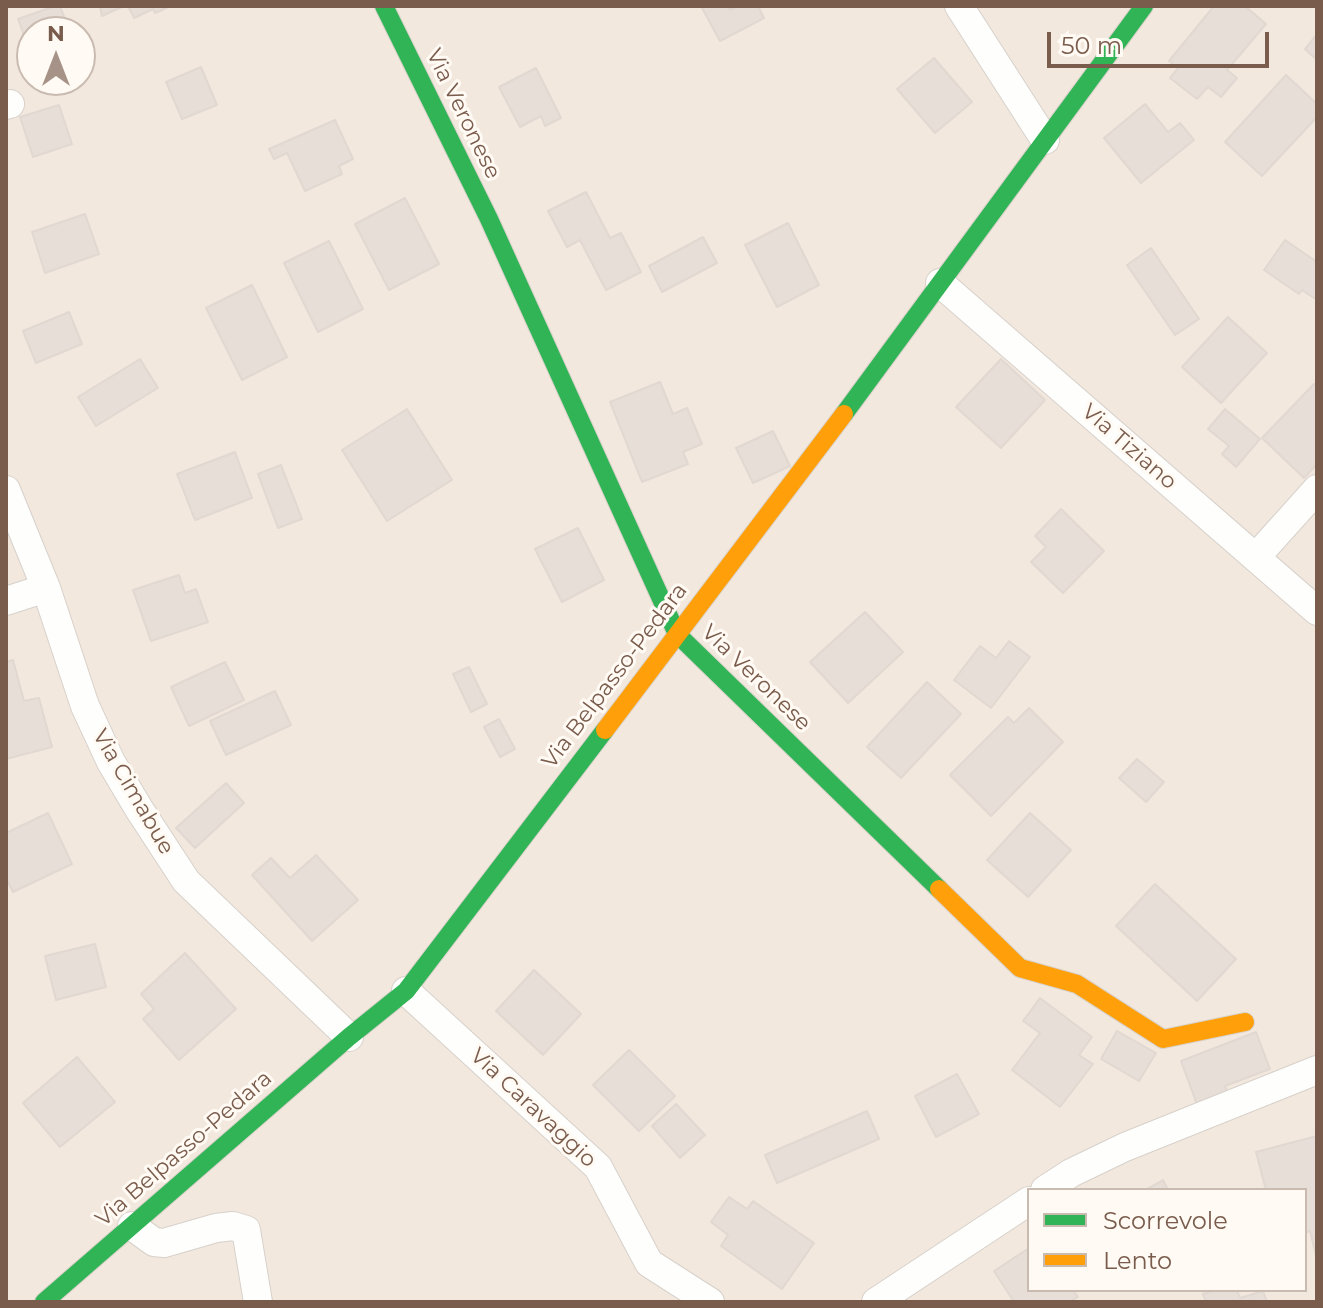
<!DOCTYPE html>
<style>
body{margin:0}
#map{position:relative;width:1323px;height:1308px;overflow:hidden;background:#f9f5f0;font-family:Montserrat,sans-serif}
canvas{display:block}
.frame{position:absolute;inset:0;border:8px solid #7a5c4d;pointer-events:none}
.legend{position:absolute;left:1027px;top:1188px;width:280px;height:104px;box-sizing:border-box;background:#fffaf3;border:2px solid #cabbb1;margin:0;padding:10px 14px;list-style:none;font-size:24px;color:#7a5c4d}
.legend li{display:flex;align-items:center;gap:16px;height:40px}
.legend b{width:40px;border:2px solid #cabbb1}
.north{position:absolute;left:16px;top:16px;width:80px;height:80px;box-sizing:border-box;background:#fffaf3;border:2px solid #cabbb1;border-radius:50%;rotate:0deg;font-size:22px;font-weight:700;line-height:32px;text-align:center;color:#7a5c4d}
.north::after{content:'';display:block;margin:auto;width:28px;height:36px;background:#a69286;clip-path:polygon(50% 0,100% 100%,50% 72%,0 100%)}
.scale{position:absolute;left:1047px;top:32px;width:222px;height:36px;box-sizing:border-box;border:4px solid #7a5c4d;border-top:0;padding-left:10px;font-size:24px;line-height:28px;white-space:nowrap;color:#7a5c4d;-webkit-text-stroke:6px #fffaf3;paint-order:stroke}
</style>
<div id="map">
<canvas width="1323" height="1308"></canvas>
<div class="frame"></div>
<ul class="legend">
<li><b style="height:10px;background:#30b455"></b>Scorrevole</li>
<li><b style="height:10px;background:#ff9f0a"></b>Lento</li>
</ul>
<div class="north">N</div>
<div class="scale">50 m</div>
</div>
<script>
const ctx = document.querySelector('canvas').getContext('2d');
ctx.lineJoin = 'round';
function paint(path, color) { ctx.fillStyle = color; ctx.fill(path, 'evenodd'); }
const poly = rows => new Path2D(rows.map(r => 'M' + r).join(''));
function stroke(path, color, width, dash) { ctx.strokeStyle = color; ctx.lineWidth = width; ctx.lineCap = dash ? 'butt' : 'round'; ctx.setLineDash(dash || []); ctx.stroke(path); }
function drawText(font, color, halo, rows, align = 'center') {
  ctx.font = font + ' Montserrat,sans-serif'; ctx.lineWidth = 6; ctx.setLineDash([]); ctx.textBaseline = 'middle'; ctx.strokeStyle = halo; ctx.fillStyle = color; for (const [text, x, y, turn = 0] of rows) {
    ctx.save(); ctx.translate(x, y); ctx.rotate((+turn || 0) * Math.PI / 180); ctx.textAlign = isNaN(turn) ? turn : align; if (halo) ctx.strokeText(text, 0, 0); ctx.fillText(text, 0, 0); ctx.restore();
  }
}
const residential = poly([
 [6,6,1317,6,1317,1302,6,1302],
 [32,32,80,32,80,80,32,80],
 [1029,1190,1305,1190,1305,1290,1029,1290]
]);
const building = poly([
 [55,6,60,6,70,32,32,32,32,57,18,19,55,6],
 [100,6,124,6,102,16,100,6],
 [128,6,171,6,155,13,153,9,134,18,128,6],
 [701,6,728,6,730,10,738,6,758,6,764,18,720,41,701,6],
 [1214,6,1245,6,1266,24,1227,70,1237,78,1221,97,1208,87,1197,99,1170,78,1178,68,1169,61,1214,6],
 [1317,34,1317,60,1305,49,1317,34],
 [934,58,972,102,935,133,897,89,934,58],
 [201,67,217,105,182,119,166,82,201,67],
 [536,68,561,118,545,126,541,116,520,127,499,87,536,68],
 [1286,75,1317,104,1317,117,1262,176,1225,142,1286,75],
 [1145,104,1168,132,1180,123,1194,140,1141,183,1104,138,1145,104],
 [59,105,72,144,33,157,20,117,59,105],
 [335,120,353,159,339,166,342,174,305,191,287,153,274,159,269,149,335,120],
 [586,192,610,238,621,233,641,272,606,290,580,240,567,247,548,211,586,192],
 [405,198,439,264,389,290,355,224,405,198],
 [85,214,99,254,45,273,32,232,85,214],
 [788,223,819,285,777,307,745,245,788,223],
 [703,237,717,263,662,292,649,266,703,237],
 [1285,240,1317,262,1317,300,1302,290,1299,294,1264,270,1285,240],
 [329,241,363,309,318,332,284,263,329,241],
 [1151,248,1199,319,1175,335,1127,265,1151,248],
 [252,285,287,357,242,380,206,308,252,285],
 [69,312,82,344,36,363,23,331,69,312],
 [1228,317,1267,353,1221,403,1182,367,1228,317],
 [140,359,158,388,96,426,78,397,140,359],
 [1001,359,1045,400,1001,448,956,407,1001,359],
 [660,382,673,414,687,408,702,444,683,452,688,464,642,482,610,402,660,382],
 [1314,384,1317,387,1317,464,1304,478,1262,438,1314,384],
 [407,409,452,480,387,521,342,450,407,409],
 [1225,409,1260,439,1236,467,1222,454,1229,446,1208,429,1225,409],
 [773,431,790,466,753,483,736,448,773,431],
 [235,452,252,498,195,520,177,474,235,452],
 [281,465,302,519,278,528,258,474,281,465],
 [1061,509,1104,551,1063,593,1031,562,1046,547,1035,536,1061,509],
 [578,528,604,580,562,602,535,549,578,528],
 [179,575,185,593,196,589,208,622,151,641,133,590,179,575],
 [865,612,903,652,848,703,810,662,865,612],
 [1009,641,1030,657,991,708,954,680,980,646,996,658,1009,641],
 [13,660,24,701,39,698,52,747,6,759,6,662,13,660],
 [225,662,244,700,189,726,171,687,225,662],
 [469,667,487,704,471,712,453,674,469,667],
 [927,682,961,714,901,778,867,747,927,682],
 [275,691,291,725,226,755,210,721,275,691],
 [1029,708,1063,742,991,816,950,775,1008,717,1014,723,1029,708],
 [499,719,515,749,500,757,484,727,499,719],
 [1137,759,1164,782,1146,802,1119,778,1137,759],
 [226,783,244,803,195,848,176,828,226,783],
 [48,813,72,864,13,892,6,878,6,833,48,813],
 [1030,813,1071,850,1028,897,987,860,1030,813],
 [316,855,358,900,312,941,252,875,271,858,290,878,316,855],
 [1155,884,1236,959,1197,1001,1116,926,1155,884],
 [95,944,106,987,56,1000,45,956,95,944],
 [185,953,236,1009,179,1060,143,1019,154,1009,141,994,185,953],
 [534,970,581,1014,543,1055,496,1011,534,970],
 [1040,998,1092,1037,1079,1055,1093,1064,1060,1107,1012,1070,1040,1033,1023,1021,1040,998],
 [1117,1031,1156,1053,1139,1081,1101,1059,1117,1031],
 [1256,1032,1270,1069,1225,1086,1230,1098,1199,1110,1181,1061,1256,1032],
 [629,1050,675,1096,639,1131,593,1085,629,1050],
 [77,1057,115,1102,60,1147,23,1103,77,1057],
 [957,1074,979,1114,936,1137,915,1096,957,1074],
 [676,1104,705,1135,680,1158,652,1126,676,1104],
 [867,1111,879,1139,777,1183,765,1155,867,1111],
 [1317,1136,1316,1191,1317,1260,1310,1231,1305,1233,1305,1190,1266,1190,1256,1152,1317,1136],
 [1163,1180,1168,1190,1145,1190,1163,1180],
 [729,1197,747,1209,753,1201,814,1243,782,1289,721,1246,728,1235,711,1222,729,1197],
 [1029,1248,1029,1290,1073,1290,1078,1297,1069,1302,1014,1302,994,1271,1029,1248],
 [1215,1290,1237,1290,1240,1298,1263,1291,1267,1302,1206,1302,1203,1294,1215,1290]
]);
const street = poly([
 [959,6,1045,140],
 [6,105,10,104],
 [940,283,1317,611],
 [6,490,46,588,85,706,111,762,139,809,186,881,349,1037],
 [1256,557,1317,489],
 [6,601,46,588],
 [406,991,598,1167,649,1263,710,1302],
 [1045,1190,1071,1173,1125,1147,1317,1070],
 [132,1226,154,1242,164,1243,216,1228,233,1226,246,1230,258,1302],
 [876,1302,1029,1201]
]);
const fast = poly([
 [384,6,489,219,677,634,939,889],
 [844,414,1144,6],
 [44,1302,349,1037,406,991,605,730]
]);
const slow = poly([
 [605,730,844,414],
 [939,889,1020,968,1077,984,1163,1039,1245,1022]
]);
const streetNames = [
 ["Via Veronese",463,114,64],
 ["Via Tiziano",1129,447,41],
 ["Via Belpasso-Pedara",615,676,-53],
 ["Via Veronese",756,678,44],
 ["Via Cimabue",133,792,60],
 ["Via Caravaggio",533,1108,43],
 ["Via Belpasso-Pedara",184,1149,-41]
];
paint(residential, '#f2e8de');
paint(building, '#e6ded7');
stroke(building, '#e2d8d2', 2);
stroke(street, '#d7d1cb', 30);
stroke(fast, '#d9d2cb', 20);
stroke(slow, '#d9d2cb', 20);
stroke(street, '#fefefd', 28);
stroke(fast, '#30b455', 18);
stroke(slow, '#ff9f0a', 18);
drawText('22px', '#7a5c4d', '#fffaf3', streetNames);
</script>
